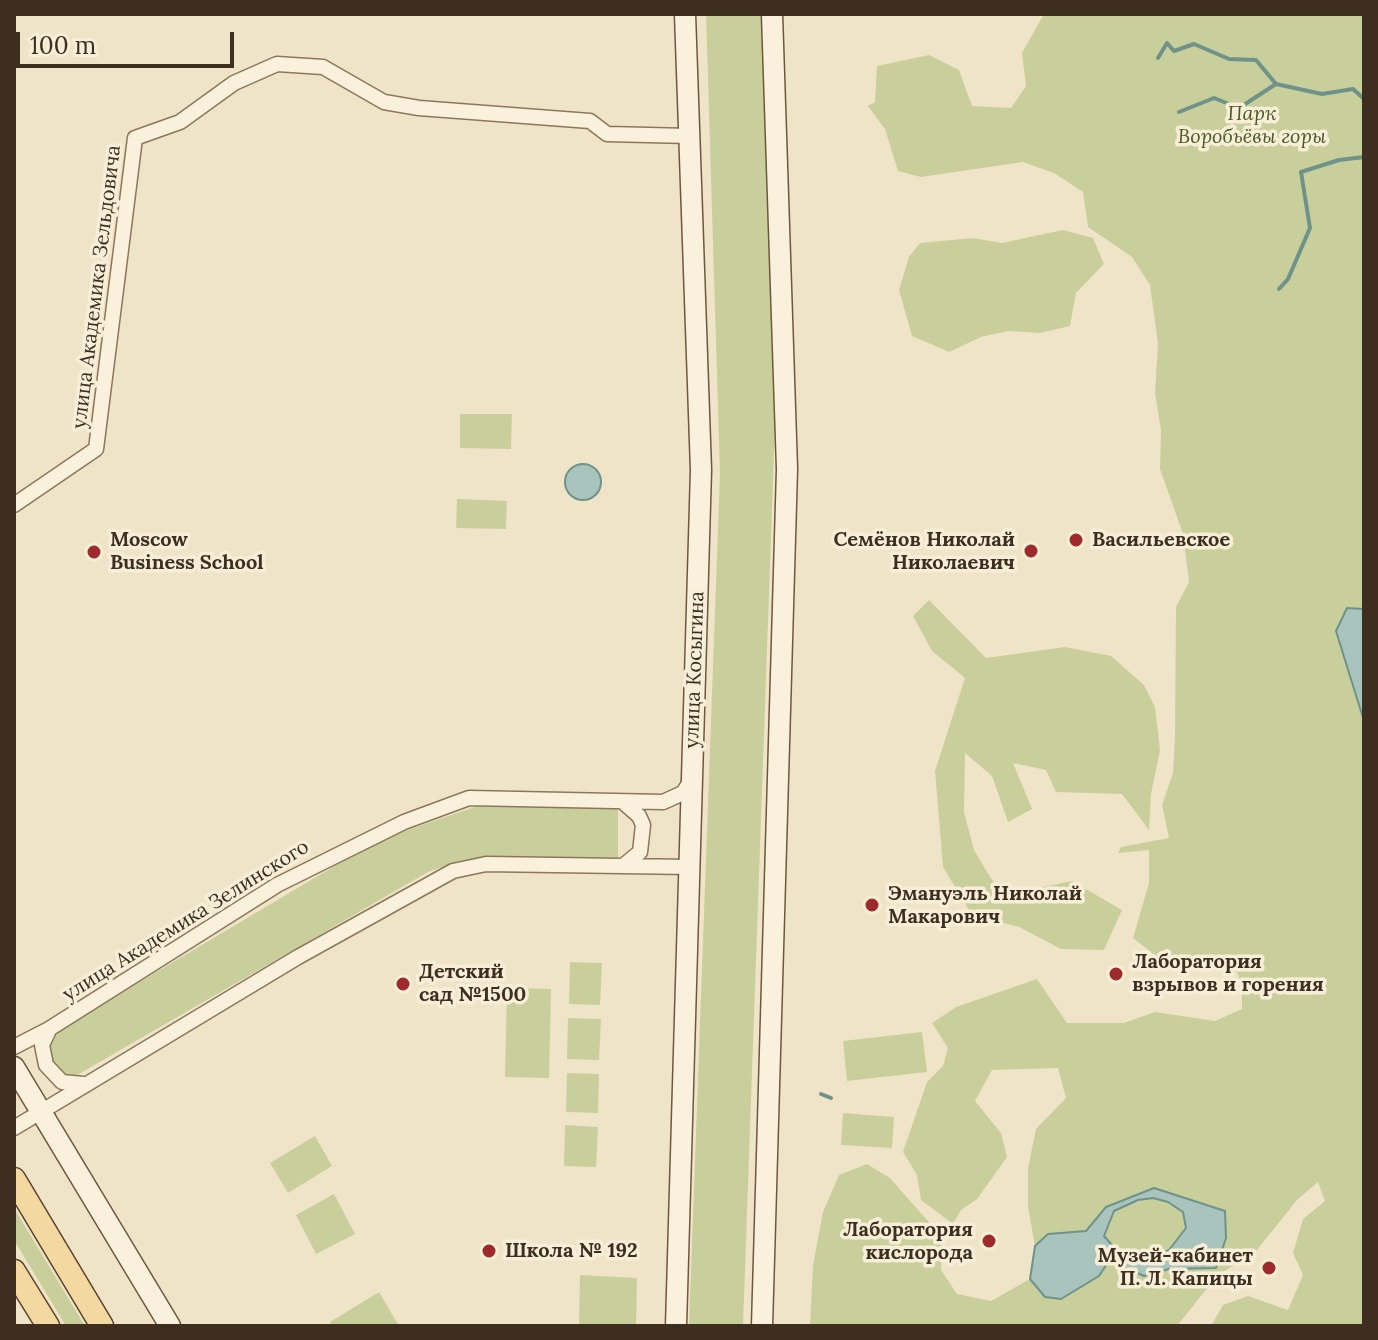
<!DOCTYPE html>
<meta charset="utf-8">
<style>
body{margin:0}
#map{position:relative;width:1378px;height:1340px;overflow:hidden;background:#f0e4c8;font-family:Lora,serif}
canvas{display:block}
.frame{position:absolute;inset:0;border:16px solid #3d2e20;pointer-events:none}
.scale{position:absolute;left:16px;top:32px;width:218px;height:36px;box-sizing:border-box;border:4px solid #3d2e20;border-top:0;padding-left:10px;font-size:24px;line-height:28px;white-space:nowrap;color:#3d2e20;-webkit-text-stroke:6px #f7eed8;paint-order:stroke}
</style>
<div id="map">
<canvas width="1378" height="1340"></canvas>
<div class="frame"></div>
<div class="scale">100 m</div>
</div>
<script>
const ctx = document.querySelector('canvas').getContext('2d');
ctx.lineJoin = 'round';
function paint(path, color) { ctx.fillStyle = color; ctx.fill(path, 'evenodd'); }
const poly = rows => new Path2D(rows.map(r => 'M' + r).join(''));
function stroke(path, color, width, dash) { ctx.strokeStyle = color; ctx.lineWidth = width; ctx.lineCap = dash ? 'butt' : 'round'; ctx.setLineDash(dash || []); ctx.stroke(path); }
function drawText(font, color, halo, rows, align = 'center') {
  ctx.font = font + ' Lora,serif'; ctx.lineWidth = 7; ctx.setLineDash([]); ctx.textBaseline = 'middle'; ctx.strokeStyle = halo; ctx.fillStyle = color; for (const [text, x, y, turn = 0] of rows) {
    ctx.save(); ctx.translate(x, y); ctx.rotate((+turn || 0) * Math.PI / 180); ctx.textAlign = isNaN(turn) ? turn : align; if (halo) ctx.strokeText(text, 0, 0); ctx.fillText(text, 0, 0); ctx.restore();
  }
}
const green = poly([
 [706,14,761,14,776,396,743,1326,689,1326,720,473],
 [1044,14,1364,14,1364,1326,1211,1326,1223,1305,1248,1296,1288,1310,1303,1275,1293,1253,1303,1219,1325,1201,1318,1182,1297,1200,1257,1250,1217,1276,1177,1326,810,1326,813,1265,823,1212,839,1175,867,1164,890,1178,942,1237,941,1270,957,1294,991,1301,1030,1279,1045,1297,1060,1299,1099,1276,1109,1261,1144,1276,1169,1269,1216,1268,1226,1238,1154,1188,1106,1207,1086,1231,1048,1234,1035,1246,1028,1207,1028,1168,1036,1129,1066,1098,1058,1068,992,1070,975,1101,1001,1133,1007,1157,977,1199,961,1210,953,1224,921,1200,917,1175,903,1152,927,1082,943,1066,948,1048,932,1023,956,1007,1037,979,1067,1023,1124,1023,1155,1012,1215,1021,1242,1009,1242,986,1237,972,1170,967,1133,938,1149,883,1149,850,1118,853,1121,847,1169,838,1162,805,1173,773,1175,736,1176,607,1189,582,1183,534,1160,469,1161,430,1155,393,1158,344,1150,285,1132,257,1088,227,1083,192,1054,173,1023,162,921,177,898,171,885,129,868,106,875,102,877,66,929,55,959,70,972,106,1011,108,1026,86,1022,53],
 [1063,230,1093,238,1104,264,1076,293,1070,326,1040,333,1008,331,981,337,949,352,912,336,899,290,909,257,920,243,973,238,1002,243],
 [460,414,512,414,511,449,460,448],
 [457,499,507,501,506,529,456,528],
 [929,600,986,658,1065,647,1111,656,1144,685,1155,707,1160,750,1151,794,1149,830,1122,794,1056,792,1046,770,1013,763,1032,809,1008,822,992,776,965,753,964,812,974,850,990,877,1003,895,1072,881,1122,910,1104,950,1061,949,1019,927,972,915,943,867,935,771,965,678,932,651,913,616],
 [483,804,618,807,618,858,495,857,459,861,428,872,72,1078,56,1071,46,1044,47,1037,338,864,399,833],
 [570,962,602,963,600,1005,569,1004],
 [507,988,551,989,549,1078,505,1077],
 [568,1018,601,1019,599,1060,567,1059],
 [922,1032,927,1072,847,1081,843,1041],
 [567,1073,599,1074,598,1113,566,1112],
 [843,1113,894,1117,892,1148,841,1145],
 [565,1125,598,1127,596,1167,564,1166],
 [315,1136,332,1166,288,1193,270,1163],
 [334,1194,355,1234,316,1254,296,1215],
 [1153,1198,1168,1202,1183,1212,1186,1228,1169,1250,1150,1259,1119,1253,1104,1236,1114,1211,1138,1200],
 [14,1208,85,1326,66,1326,14,1240],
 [580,1275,637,1278,636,1326,579,1326],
 [379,1292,399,1326,332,1326,330,1322]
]);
const water = poly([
 '565 482a18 18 0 1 1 36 0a18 18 0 1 1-36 0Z',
 [1347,608,1364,609,1364,721,1336,631,1347,608],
 [1154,1188,1225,1211,1226,1238,1216,1268,1169,1269,1144,1276,1109,1261,1099,1276,1061,1299,1045,1297,1030,1279,1035,1246,1048,1234,1086,1231,1106,1207,1154,1188],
 [1153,1198,1168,1202,1183,1212,1186,1228,1169,1250,1150,1259,1119,1253,1104,1236,1114,1211,1138,1200,1153,1198]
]);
const stream = poly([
 [1158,58,1167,43,1174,51,1194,44,1229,59,1256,60,1276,84],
 [1179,112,1214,98,1239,108,1276,84,1322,94,1353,89,1364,99],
 [1279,289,1288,279,1310,228,1301,172,1339,160,1364,157],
 [821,1094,831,1098]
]);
const street = poly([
 [14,505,96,449,135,138,180,122,234,83,277,64,323,67,384,102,419,108,590,121,607,134,689,136],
 [623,866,640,852,643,825,639,816,623,802],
 [49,1030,42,1045,46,1065,62,1082,83,1084],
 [14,1047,49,1029,277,885,404,822,469,798,663,802,683,793,692,778],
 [14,1128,298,957,453,871,486,864,690,867]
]);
const secondary = poly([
 [14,1067,170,1326],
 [676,1326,701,470,685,14],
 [762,1326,787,469,772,14]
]);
const primary = poly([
 [14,1179,102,1326],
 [14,1271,48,1326]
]);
const markers = [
 [1076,540,8,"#9e2a2b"],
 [1031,551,8,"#9e2a2b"],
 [94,552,8,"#9e2a2b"],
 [872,905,8,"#9e2a2b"],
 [1116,974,8,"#9e2a2b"],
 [403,984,8,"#9e2a2b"],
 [989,1241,8,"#9e2a2b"],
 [489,1251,8,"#9e2a2b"],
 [1269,1268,8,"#9e2a2b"]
];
const parkNames = [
 ["Парк",1252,114],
 ["Воробьёвы горы",1252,137]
];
const streetNames = [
 ["улица Академика Зельдовича",97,287,-83],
 ["улица Косыгина",695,670,-88],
 ["улица Академика Зелинского",186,921,-32]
];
const poiNames = [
 ["Moscow",110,540],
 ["Business School",110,563],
 ["Семёнов Николай",1015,540,"right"],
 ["Николаевич",1015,563,"right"],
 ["Васильевское",1092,540],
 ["Эмануэль Николай",888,894],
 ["Макарович",888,917],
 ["Лаборатория",1132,962],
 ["взрывов и горения",1132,985],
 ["Детский",419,972],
 ["сад №1500",419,995],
 ["Лаборатория",973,1230,"right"],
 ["кислорода",973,1253,"right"],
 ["Школа № 192",505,1251],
 ["Музей-кабинет",1253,1256,"right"],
 ["П. Л. Капицы",1253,1279,"right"]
];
paint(green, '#c9cf9b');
paint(water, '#a9c4bc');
stroke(water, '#6f938a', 2);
stroke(stream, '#6f938a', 4);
stroke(street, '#8d765c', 17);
stroke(secondary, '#6f573f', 23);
stroke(primary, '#5b4430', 25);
stroke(street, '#faf1dc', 14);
stroke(secondary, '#faf1dc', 20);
stroke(primary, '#f3d9a0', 22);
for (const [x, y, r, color] of markers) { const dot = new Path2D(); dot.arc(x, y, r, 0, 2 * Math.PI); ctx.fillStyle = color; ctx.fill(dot); stroke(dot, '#f7eed8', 3); }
drawText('italic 20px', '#4d5a26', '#f7eed8', parkNames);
drawText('20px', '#3d2e20', '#f7eed8', streetNames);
drawText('bold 20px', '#3d2e20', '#f7eed8', poiNames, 'left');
</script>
